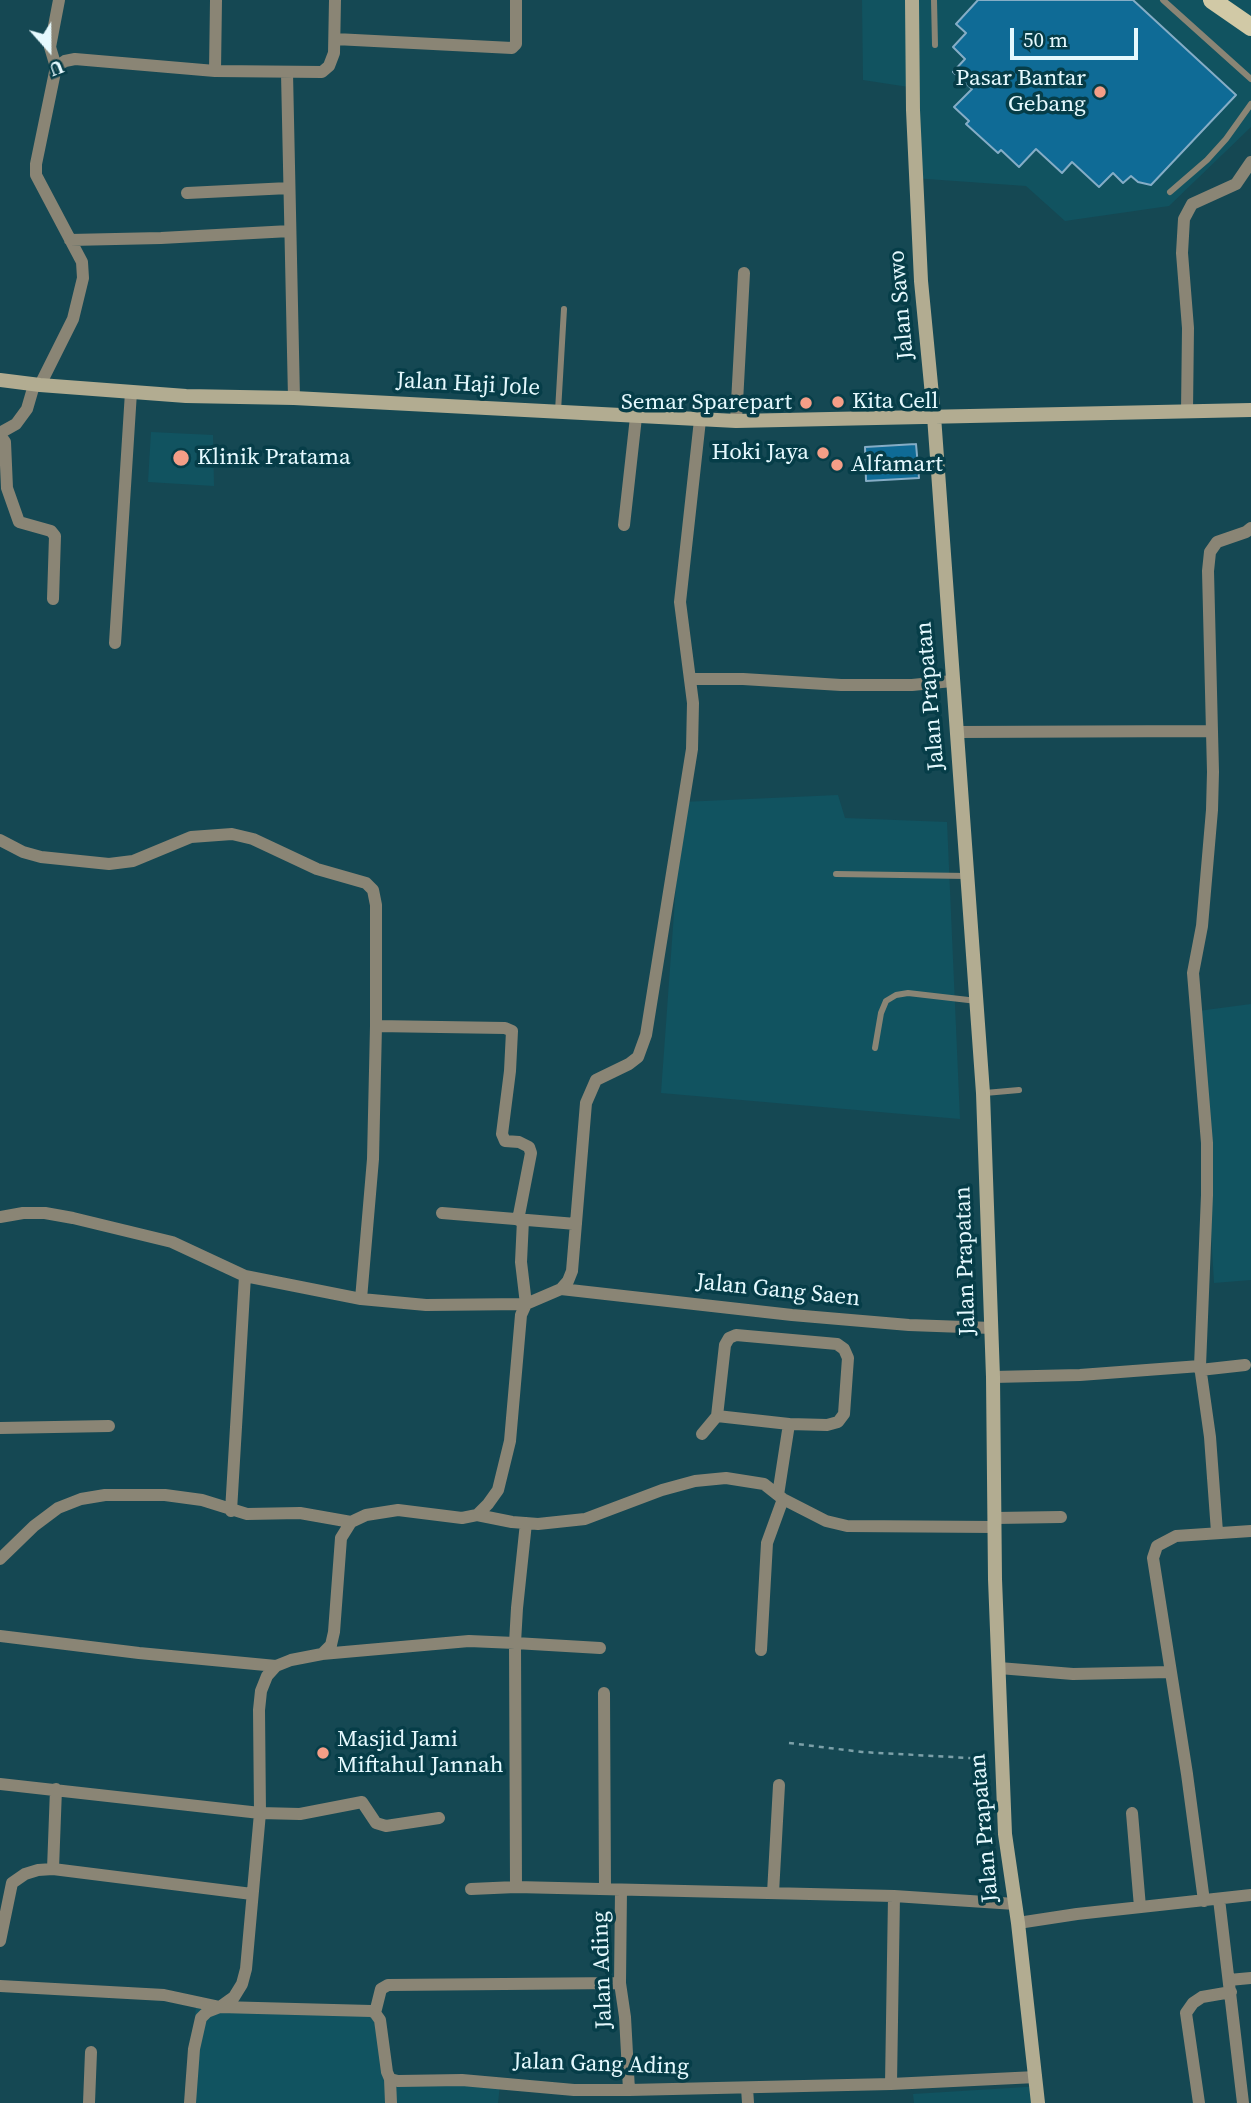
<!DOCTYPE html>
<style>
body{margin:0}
#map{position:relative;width:1251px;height:2103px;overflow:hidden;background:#154853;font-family:"Source Serif 4",serif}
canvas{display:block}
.north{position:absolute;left:14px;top:14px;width:70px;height:70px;-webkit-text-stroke:5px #063d48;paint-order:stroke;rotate:159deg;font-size:19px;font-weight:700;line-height:28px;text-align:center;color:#e5f9fe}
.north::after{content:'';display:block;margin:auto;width:24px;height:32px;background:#e5f9fe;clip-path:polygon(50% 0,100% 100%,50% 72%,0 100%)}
.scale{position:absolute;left:1010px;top:28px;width:128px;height:32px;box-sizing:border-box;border:4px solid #e5f9fe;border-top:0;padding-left:9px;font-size:21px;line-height:24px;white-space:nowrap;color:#e5f9fe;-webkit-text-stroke:5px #063d48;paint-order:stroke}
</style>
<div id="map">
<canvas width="1251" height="2103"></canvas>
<div class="north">U</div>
<div class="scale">50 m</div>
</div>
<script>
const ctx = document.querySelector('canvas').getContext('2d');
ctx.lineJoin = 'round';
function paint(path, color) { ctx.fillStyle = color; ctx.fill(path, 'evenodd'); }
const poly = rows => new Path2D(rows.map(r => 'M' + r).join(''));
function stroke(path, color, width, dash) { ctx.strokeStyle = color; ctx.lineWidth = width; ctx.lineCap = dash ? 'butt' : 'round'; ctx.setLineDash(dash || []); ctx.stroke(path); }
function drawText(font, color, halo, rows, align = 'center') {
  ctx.font = font + ' "Source Serif 4",serif'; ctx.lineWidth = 7; ctx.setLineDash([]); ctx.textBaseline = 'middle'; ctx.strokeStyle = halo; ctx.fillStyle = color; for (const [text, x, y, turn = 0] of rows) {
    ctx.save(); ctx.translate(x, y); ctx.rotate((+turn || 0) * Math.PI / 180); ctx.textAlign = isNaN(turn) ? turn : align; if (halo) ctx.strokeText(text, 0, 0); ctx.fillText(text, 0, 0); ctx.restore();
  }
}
const built = poly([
 [862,0,1251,0,1251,127,1169,206,1065,221,1026,186,913,178,915,88,863,80],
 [151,432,213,435,214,486,148,482],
 [838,795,845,818,947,822,960,1119,661,1093,682,802],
 [1251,1004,1251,1280,1214,1283,1198,1011],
 [196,2005,375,2009,388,2082,500,2085,498,2103,188,2103],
 [1042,2086,1044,2103,914,2103,913,2094]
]);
const building = poly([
 [978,0,1133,0,1236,95,1151,185,1138,182,1131,176,1123,183,1113,173,1099,187,1072,162,1062,173,1036,149,1019,167,1001,150,998,153,966,124,969,121,954,107,972,89,953,72,965,59,953,47,966,33,956,24,978,0],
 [916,444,919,478,866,481,865,447,916,444]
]);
const path = poly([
 [789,1743,862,1752,987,1759]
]);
const lane = poly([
 [934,0,935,45],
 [1163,0,1251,79],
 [1170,192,1207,160,1226,139,1251,104],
 [558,411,564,309],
 [836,874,967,876],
 [875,1048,881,1013,886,1001,896,995,908,993,977,1001],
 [985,1093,1019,1090]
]);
const street = poly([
 [335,39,512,48,516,44,516,0],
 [56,67,65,61,75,59,215,71,322,72,329,66,334,53,335,0],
 [215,71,216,0],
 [287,73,294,398],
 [187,193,289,188],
 [70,240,161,238,290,231],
 [40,385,73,319,83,278,82,262,36,175,36,164,56,67,50,47,59,0],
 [1187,411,1188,328,1182,253,1184,219,1192,204,1236,184,1251,162],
 [736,421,744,273],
 [0,433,16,424,27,409,34,385],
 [0,435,5,442,7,488,19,522,51,531,55,536,53,599],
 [624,525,636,417],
 [115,643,131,392],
 [691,679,743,679,841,685,912,685,952,681],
 [957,732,1211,731],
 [0,840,23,852,41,857,109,864,133,861,191,837,232,834,253,839,317,869,366,883,373,890,376,905,376,1026,373,1159,361,1299],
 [376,1026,505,1028,512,1031,510,1071,502,1134,505,1141,519,1142,529,1147,531,1153,518,1220],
 [442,1213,576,1224],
 [0,1217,23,1213,45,1213,73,1218,172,1242,245,1276,361,1299,426,1305,526,1304,521,1262,523,1220],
 [561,1289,792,1315,909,1325,992,1328],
 [1200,1370,1245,1365],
 [993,1377,1080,1375,1200,1366],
 [0,1428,109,1426],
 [702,1434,717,1416,789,1424,827,1425,838,1422,844,1414,848,1358,844,1349,837,1344,736,1335,729,1338,725,1345,717,1416],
 [778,1495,789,1424],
 [231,1511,245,1276],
 [477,1515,512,1522,538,1524,585,1519,662,1490,695,1481,726,1478,764,1484,783,1499,826,1521,847,1526,995,1527],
 [995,1518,1061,1517],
 [526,1523,517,1608,515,1643,600,1648],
 [1217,1532,1210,1437,1200,1366,1207,1195,1207,1143,1193,973,1202,926,1212,810,1213,772,1208,571,1210,552,1217,542,1246,532,1251,528],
 [0,1559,34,1526,58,1508,81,1499,105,1495,165,1495,202,1500,247,1514,300,1513,351,1522],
 [0,1636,139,1653,276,1666],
 [761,1650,767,1543,783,1499],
 [322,1654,469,1641,515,1643,516,1887],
 [999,1668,1073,1674,1171,1672],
 [604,1693,605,1889],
 [0,1784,260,1813,300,1814,362,1802,376,1823,386,1826,439,1818],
 [1132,1813,1140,1907],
 [53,1869,56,1789],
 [471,1889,516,1887,894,1896,1015,1904],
 [621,1890,620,1983,625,2017,629,2090],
 [773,1893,779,1785],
 [1219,1899,1243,2103],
 [1204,1901,1187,1774,1153,1558,1157,1546,1176,1536,1251,1531],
 [1018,1923,1077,1914,1251,1895],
 [0,1941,12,1883,25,1874,38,1870,53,1869,252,1894],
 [1229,1980,1251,1978],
 [0,1986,164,1995,220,2007,371,2011,375,2013,380,2020,387,2072,390,2079,398,2081,462,2080,574,2090,629,2090,891,2084,1036,2077],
 [375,2013,381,1989,388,1985,620,1983],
 [390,2079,391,2103],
 [891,2084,894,1896],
 [747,2088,748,2103],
 [89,2103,91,2052],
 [190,2103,194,2049,201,2018,207,2012,220,2007,234,1997,242,1984,246,1969,260,1813,259,1710,261,1691,267,1676,276,1666,291,1660,322,1654,331,1645,334,1632,341,1538,351,1522,366,1515,398,1510,462,1518,477,1515,488,1504,498,1490,510,1441,521,1315,526,1304,561,1289,568,1281,572,1271,586,1103,596,1080,629,1064,638,1057,646,1035,692,749,693,703,680,602,700,420],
 [1199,2103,1186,2013,1193,2003,1202,1997,1231,1992]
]);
const secondary = poly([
 [912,0,913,110,921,281,934,416,983,1093,993,1377,995,1579,1005,1834,1018,1923,1038,2103],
 [0,380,40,385,186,396,294,398,736,421,1251,410]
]);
const primary = poly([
 [1212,0,1251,27]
]);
const markers = [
 [1100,92,7,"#f49e87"],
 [838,402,7,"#f49e87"],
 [806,403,7,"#f49e87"],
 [823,453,7,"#f49e87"],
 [181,458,9,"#f49e87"],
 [837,465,7,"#f49e87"],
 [323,1753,7,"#f49e87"]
];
const poiNames = [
 ["Pasar Bantar",1086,79,"right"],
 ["Gebang",1086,105,"right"],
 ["Kita Cell",852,402],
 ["Semar Sparepart",792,403,"right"],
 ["Hoki Jaya",809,453,"right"],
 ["Klinik Pratama",197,458],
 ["Alfamart",851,465],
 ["Masjid Jami",337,1740],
 ["Miftahul Jannah",337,1766]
];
const streetNames = [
 ["Jalan Sawo",902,305,-95],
 ["Jalan Haji Jole",468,385,3],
 ["Jalan Prapatan",931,696,-95],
 ["Jalan Prapatan",966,1261,-92],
 ["Jalan Gang Saen",778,1291,6],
 ["Jalan Prapatan",985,1828,-95],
 ["Jalan Ading",603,1970,-92],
 ["Jalan Gang Ading",601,2065,2]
];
paint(built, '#115360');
paint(building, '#0f6b96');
stroke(building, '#85adc6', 2);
stroke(path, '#7ca0a8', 2.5, [5, 5]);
stroke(lane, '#8a8575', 6);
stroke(street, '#8a8575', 12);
stroke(secondary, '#b2ac91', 14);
stroke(primary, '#d1c9a6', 18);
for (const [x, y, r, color] of markers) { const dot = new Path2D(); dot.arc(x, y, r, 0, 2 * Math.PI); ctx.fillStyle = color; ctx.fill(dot); stroke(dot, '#063d48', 2.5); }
drawText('23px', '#e5f9fe', '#063d48', poiNames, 'left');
drawText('23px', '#e5f9fe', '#063d48', streetNames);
</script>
